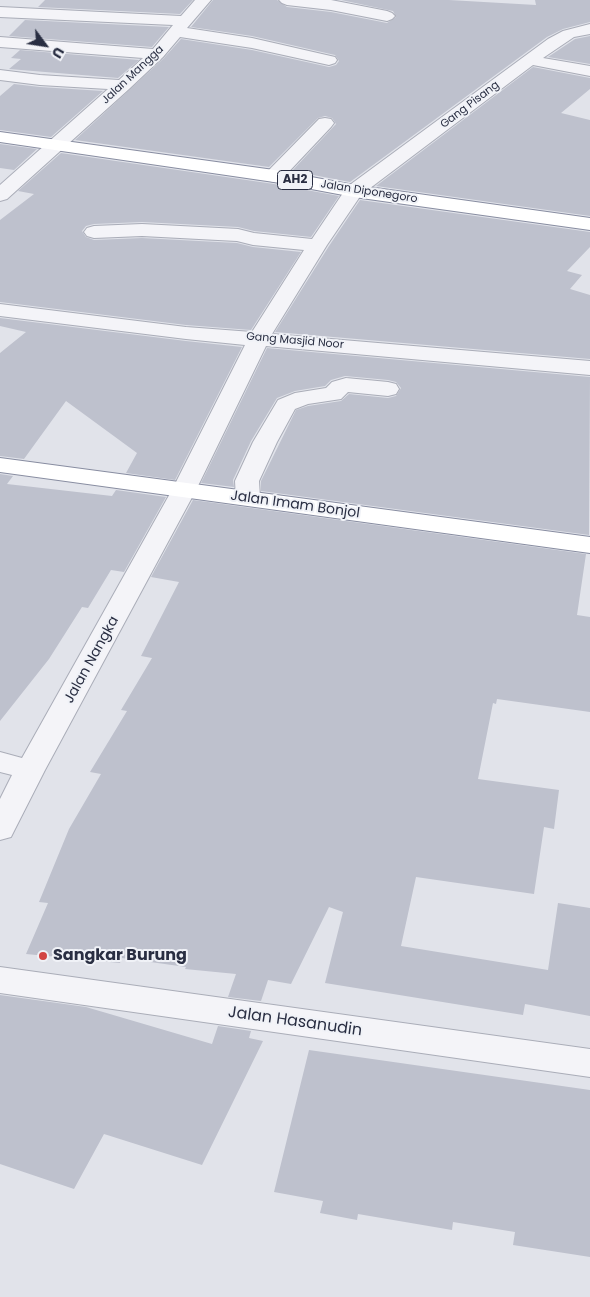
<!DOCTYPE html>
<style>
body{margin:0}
#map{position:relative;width:590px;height:1297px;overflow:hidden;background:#e1e3ea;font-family:Poppins,sans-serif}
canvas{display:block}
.north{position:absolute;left:20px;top:20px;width:50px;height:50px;-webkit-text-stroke:4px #f0f2f7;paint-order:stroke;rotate:121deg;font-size:14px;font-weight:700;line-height:20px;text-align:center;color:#292e42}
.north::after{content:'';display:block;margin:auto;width:18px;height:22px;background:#292e42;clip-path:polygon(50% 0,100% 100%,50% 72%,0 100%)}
</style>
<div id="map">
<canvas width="590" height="1297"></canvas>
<div class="north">U</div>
</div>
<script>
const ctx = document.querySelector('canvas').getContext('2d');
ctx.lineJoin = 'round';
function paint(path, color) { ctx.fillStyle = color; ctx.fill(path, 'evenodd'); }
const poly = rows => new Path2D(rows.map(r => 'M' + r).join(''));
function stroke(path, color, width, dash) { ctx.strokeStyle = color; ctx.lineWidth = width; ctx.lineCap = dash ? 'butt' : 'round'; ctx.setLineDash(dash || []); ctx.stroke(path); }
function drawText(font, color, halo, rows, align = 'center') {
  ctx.font = font + ' Poppins,sans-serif'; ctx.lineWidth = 4; ctx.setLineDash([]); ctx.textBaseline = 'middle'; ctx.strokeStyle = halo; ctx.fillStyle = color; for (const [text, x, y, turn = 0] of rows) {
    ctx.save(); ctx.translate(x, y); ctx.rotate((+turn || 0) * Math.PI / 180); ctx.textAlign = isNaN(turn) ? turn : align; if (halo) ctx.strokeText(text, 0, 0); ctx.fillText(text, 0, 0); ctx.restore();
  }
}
const building = poly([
 [45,0,193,0,180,14,38,7],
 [213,0,277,0,287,7,331,12,387,23,396,17,393,11,341,0,449,0,536,5,535,0,590,0,590,22,563,29,547,37,350,182,292,171,336,124,332,118,325,116,318,118,269,167,75,140,164,58,181,39,252,50,329,67,336,65,339,61,335,55,252,36,191,27],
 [25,20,169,27,152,47,9,36],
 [590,36,590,64,548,57,575,39],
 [20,50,139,60,118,78,9,69,21,59,11,58],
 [533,67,590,78,590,89,561,113,590,120,590,216,376,186],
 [14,84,40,87,103,91,51,137,0,130,0,96],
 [0,144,37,149,14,170,0,168],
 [61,153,274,184,339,196,311,237,254,231,238,227,142,222,94,224,86,226,82,231,86,237,94,240,142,238,237,243,253,247,301,252,251,330,186,325,0,302,0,220,34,194,18,191],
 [360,200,590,232,590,247,567,271,582,275,570,289,590,295,590,359,275,332,329,246],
 [0,318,186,341,242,347,175,480,126,473,137,453,66,401,24,459,0,456,0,353,26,332,0,326],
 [267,348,590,377,589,535,261,491,261,481,296,410,308,406,341,401,349,394,388,398,396,396,401,388,396,382,388,380,345,376,331,380,325,386,295,391,277,398,251,441,233,480,234,487,201,483],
 [0,474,13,476,7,484,112,496,116,490,166,497,124,572,111,570,88,608,82,607,49,659,0,721],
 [193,500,586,554,577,615,590,617,590,712,497,699,496,704,493,703,478,779,559,790,554,829,544,827,534,894,416,877,401,946,548,970,558,903,590,908,590,1016,525,1004,523,1015,325,983,343,912,329,907,291,984,268,980,261,1001,228,997,236,974,185,969,186,967,122,958,120,963,26,954,48,903,39,902,69,829,101,774,90,772,127,711,121,710,152,658,141,656,179,582,151,577],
 [0,995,86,1007,212,1044,218,1026,251,1031,249,1038,263,1041,202,1165,104,1134,74,1189,0,1164],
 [309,1050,590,1090,590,1257,513,1245,515,1232,453,1222,452,1230,358,1214,357,1220,320,1213,323,1201,274,1192]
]);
const minor = poly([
 [195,0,211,0,187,28,252,38,335,57,337,60,335,63,329,65,252,48,180,37,163,57,129,89,7,199,0,201,0,185,108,89,40,85,0,80,0,70,40,75,119,80,143,58,0,47,0,37,153,49,173,25,0,17,0,7,181,16,195,0],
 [279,0,331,0,387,11,392,13,395,16,392,19,387,21,331,10,287,5,282,3,279,0],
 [590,24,590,34,574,37,543,58,590,66,590,76,533,65,361,195,327,245,272,334,590,361,590,375,266,346,196,490,45,770,15,829,11,837,0,840,0,799,12,775,0,772,0,752,22,758,172,490,245,345,186,339,0,316,0,304,186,327,252,332,304,250,253,245,237,241,142,236,94,238,87,236,84,232,87,228,94,226,142,224,238,229,254,233,312,239,347,187,548,39,563,31,590,24],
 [325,118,331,119,334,123,331,127,281,180,274,182,267,180,265,176,267,172,319,119,325,118],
 [346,378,388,382,396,384,399,389,396,394,388,396,348,392,341,399,308,404,295,409,277,442,259,481,260,498,257,503,248,505,239,503,236,498,235,481,253,442,278,400,295,393,326,388,332,382,346,378],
 [0,967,590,1049,590,1077,0,993,0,967]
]);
const highway = poly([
 [0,132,274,170,354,185,590,218,590,230,354,197,274,182,0,142,0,132],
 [0,458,590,537,590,553,0,472,0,458]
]);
const markers = [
 [43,956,5,"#d24543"]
];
const farStreetnames = [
 ["Jalan Mangga",133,75,-43],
 ["Gang Pisang",470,105,-37],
 ["Jalan Diponegoro",369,192,9],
 ["Gang Masjid Noor",295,341,5]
];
const shields = [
 [295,180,35]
];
const shieldNames = [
 ["AH2",295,180]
];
const streetNames = [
 ["Jalan Imam Bonjol",295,505,8],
 ["Jalan Nangka",92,660,-61]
];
const nearPoinames = [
 ["Sangkar Burung",53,956]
];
const nearStreetnames = [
 ["Jalan Hasanudin",295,1022,8]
];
paint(building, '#bec1cd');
stroke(minor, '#aaadb8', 2);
stroke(highway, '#888da1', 2);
paint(minor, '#f4f4f8');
paint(highway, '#fff');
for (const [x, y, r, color] of markers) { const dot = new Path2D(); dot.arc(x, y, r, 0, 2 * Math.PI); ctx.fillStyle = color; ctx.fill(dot); stroke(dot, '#f0f2f7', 2); }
drawText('11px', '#292e42', '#f0f2f7', farStreetnames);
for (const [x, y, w] of shields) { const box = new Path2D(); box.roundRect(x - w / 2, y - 9.5, w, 19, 4); ctx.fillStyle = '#f0f2f7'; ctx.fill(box); stroke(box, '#292e42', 1); }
drawText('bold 12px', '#292e42', null, shieldNames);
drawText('14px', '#292e42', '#f0f2f7', streetNames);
drawText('bold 16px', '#292e42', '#f0f2f7', nearPoinames, 'left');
drawText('16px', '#292e42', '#f0f2f7', nearStreetnames);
</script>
